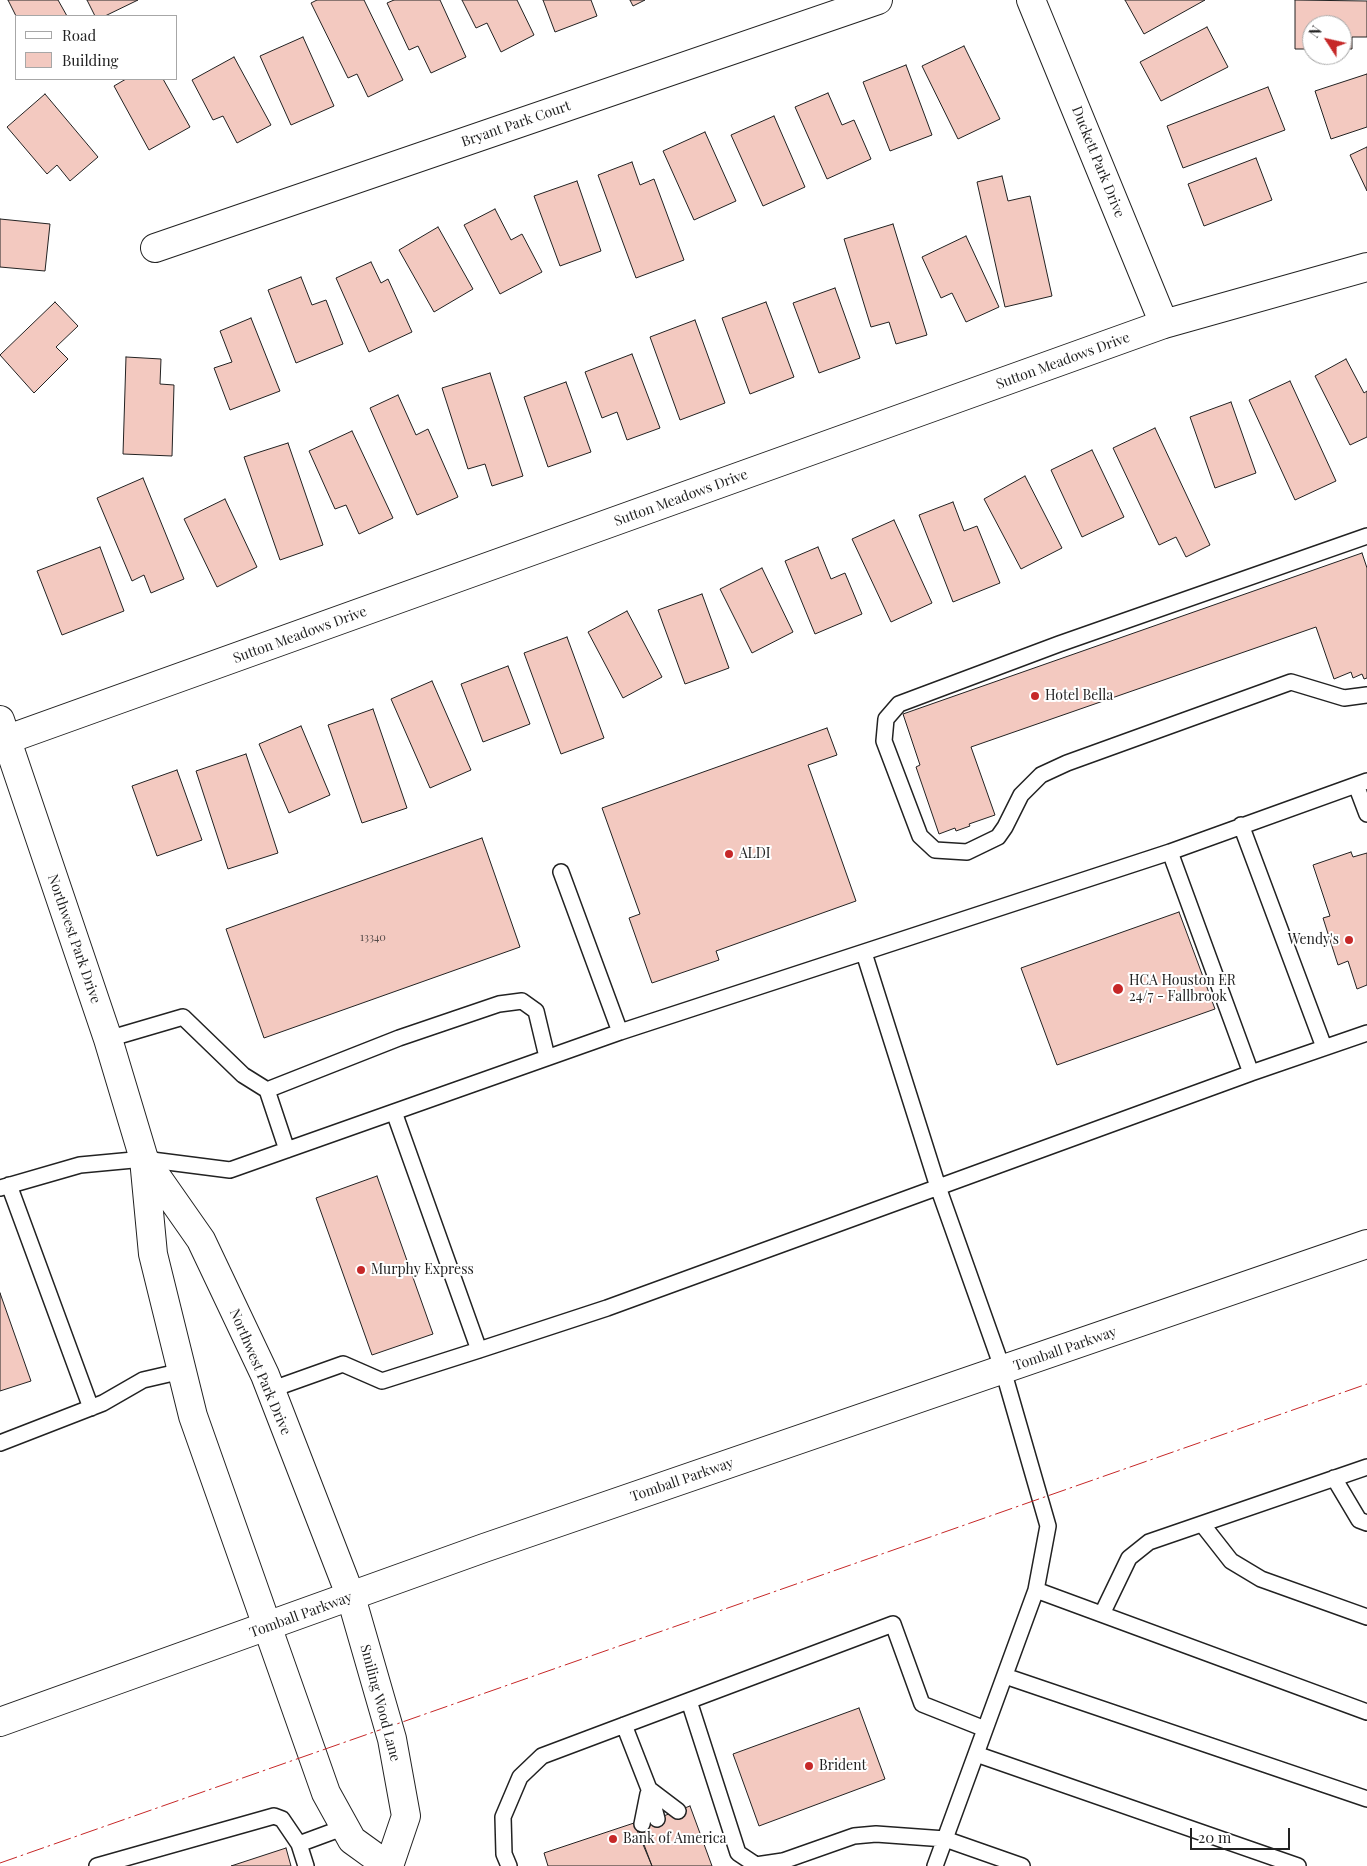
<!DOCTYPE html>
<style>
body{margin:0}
#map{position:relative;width:1367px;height:1866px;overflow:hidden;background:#fff;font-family:"Playfair Display",serif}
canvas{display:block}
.legend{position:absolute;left:15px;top:15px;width:162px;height:65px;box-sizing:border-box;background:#fff;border:1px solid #a7a7a7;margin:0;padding:6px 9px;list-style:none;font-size:15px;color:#222}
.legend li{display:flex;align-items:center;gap:10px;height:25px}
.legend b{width:25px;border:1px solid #a7a7a7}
.north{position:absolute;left:1302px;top:15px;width:50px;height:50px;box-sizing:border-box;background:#fff;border:1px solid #a7a7a7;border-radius:50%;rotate:305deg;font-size:14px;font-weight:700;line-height:20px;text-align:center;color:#222}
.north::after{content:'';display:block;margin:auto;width:18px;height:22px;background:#c62828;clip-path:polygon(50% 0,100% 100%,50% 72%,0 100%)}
.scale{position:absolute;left:1190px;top:1828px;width:100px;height:22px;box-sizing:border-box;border:2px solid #222;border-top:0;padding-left:6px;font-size:15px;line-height:18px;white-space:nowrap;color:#222;-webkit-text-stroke:4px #fff;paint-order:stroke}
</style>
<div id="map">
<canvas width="1367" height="1866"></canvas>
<ul class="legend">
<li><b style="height:6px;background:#fff"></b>Road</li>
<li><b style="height:14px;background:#f3c9c0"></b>Building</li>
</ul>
<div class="north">N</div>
<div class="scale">20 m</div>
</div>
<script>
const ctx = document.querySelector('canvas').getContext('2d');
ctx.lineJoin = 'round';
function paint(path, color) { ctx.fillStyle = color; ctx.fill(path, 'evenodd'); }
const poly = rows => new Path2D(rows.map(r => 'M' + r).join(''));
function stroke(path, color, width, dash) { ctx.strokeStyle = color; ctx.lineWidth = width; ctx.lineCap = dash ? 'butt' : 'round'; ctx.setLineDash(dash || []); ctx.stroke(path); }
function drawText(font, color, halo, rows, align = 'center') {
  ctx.font = font + ' "Playfair Display",serif'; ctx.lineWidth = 4; ctx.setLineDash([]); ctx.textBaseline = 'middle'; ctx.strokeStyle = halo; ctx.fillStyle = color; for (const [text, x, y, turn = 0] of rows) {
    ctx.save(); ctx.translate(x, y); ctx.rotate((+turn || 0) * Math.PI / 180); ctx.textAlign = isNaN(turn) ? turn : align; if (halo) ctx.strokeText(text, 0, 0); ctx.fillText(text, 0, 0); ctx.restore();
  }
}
const building = poly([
 [8,0,58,0,67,16,16,16,8,0],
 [87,0,138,0,105,16,95,16,87,0],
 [317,0,364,0,403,80,368,97,357,74,348,78,311,3,317,0],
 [394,0,440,0,466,57,431,73,418,46,409,50,387,3,394,0],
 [462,0,517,0,534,35,501,52,487,23,476,28,462,0],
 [543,0,591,0,597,16,555,32,543,0],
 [630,0,645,0,633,6,630,0],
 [1125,0,1205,0,1144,34,1125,0],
 [1295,0,1367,1,1367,37,1352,37,1352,49,1342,49,1342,25,1312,25,1312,49,1295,49,1295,0],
 [1207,27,1228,67,1161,101,1140,62,1207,27],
 [303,37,334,106,291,125,260,56,303,37],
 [964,46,1000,119,958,139,922,66,964,46],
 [234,57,271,125,237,143,223,116,213,120,192,80,234,57],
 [906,65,932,135,890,151,863,82,906,65],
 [1367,74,1367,127,1331,139,1315,91,1367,74],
 [126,79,163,79,190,127,149,150,114,86,126,79],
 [1268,87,1285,130,1183,168,1167,126,1268,87],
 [828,93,842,125,854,120,871,159,827,179,795,107,828,93],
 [45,94,98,157,70,181,57,165,47,174,7,127,45,94],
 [774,116,805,187,763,206,731,135,774,116],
 [705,132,736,201,694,220,663,151,705,132],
 [1367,147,1367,191,1350,155,1367,147],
 [1256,158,1272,200,1204,226,1188,184,1256,158],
 [632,162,640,185,654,179,684,260,636,278,598,175,632,162],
 [1002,176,1008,201,1030,196,1052,296,1005,307,977,182,1002,176],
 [577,181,601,251,560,266,534,196,577,181],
 [495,209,511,240,522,234,542,272,500,294,464,225,495,209],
 [0,219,50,224,45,271,0,267,0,219],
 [893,224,927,335,896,344,889,322,871,327,844,239,893,224],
 [438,227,473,289,434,312,399,250,438,227],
 [966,236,999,307,966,322,952,293,941,298,922,257,966,236],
 [371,262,381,283,388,279,412,332,369,352,336,278,371,262],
 [301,277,312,305,326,300,343,344,296,363,268,290,301,277],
 [835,288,860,358,819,373,793,303,835,288],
 [55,302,78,326,56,347,68,359,34,393,0,355,55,302],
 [766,302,794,377,750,394,722,318,766,302],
 [251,318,280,391,230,410,214,368,232,362,220,331,251,318],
 [695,320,725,403,680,420,650,337,695,320],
 [632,354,660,428,627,440,617,412,602,418,585,372,632,354],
 [126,357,161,359,160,384,174,385,172,456,123,454,126,357],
 [1346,359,1364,393,1367,391,1367,437,1350,445,1315,376,1346,359],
 [490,373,523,476,492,486,485,464,468,469,442,388,490,373],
 [1290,381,1336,481,1295,500,1249,400,1290,381],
 [566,382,591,452,548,467,524,397,566,382],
 [398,395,416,435,428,429,458,497,417,515,370,408,398,395],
 [1231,402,1256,473,1215,488,1190,417,1231,402],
 [1155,428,1210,545,1186,557,1176,537,1159,545,1113,448,1155,428],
 [352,431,393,518,359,534,346,505,335,509,309,451,352,431],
 [288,443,323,545,280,560,244,457,288,443],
 [1092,450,1124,517,1082,537,1051,470,1092,450],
 [1025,476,1062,548,1021,569,984,499,1025,476],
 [143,478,184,579,151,593,144,575,132,581,97,498,143,478],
 [225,499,257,567,217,587,184,519,225,499],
 [953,502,964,531,977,526,1000,583,953,602,919,515,953,502],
 [894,520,932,603,891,622,852,539,894,520],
 [100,547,124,611,62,635,37,571,100,547],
 [818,547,831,579,845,573,862,614,815,634,785,561,818,547],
 [1362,553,1367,568,1367,678,1364,679,1362,674,1353,678,1351,672,1334,679,1316,627,971,747,995,815,969,824,970,826,956,831,955,828,939,834,916,767,920,765,903,714,1362,553],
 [762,568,793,632,752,653,720,589,762,568],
 [702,594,729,668,685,684,658,610,702,594],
 [627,611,662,677,623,698,588,632,627,611],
 [567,637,604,738,561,754,524,653,567,637],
 [508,666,530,724,483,742,461,684,508,666],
 [432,681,471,770,430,788,391,699,432,681],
 [373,709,407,808,362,823,328,725,373,709],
 [301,726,330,795,289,813,259,744,301,726],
 [827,728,837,755,808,765,856,901,716,951,719,960,652,983,629,918,640,914,602,808,827,728],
 [246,754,278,853,228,869,196,771,246,754],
 [177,770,202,840,157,856,132,786,177,770],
 [482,838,520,947,264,1038,226,929,482,838],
 [1351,852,1353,857,1367,853,1367,985,1357,989,1348,961,1338,965,1323,918,1330,916,1313,865,1351,852],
 [1179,912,1215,1009,1057,1065,1021,968,1179,912],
 [377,1176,433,1334,372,1355,316,1198,377,1176],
 [0,1293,31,1381,0,1391,0,1293],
 [859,1708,885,1779,759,1826,733,1754,859,1708],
 [690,1806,712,1866,652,1866,637,1826,690,1806],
 [634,1823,652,1866,548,1866,544,1853,634,1823],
 [286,1848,291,1866,231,1866,286,1848]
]);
const lane = poly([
 [1367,536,1059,644,899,704,886,719,884,741,920,836,935,850,967,852,998,837,1005,827,1021,795,1041,775,1067,763,1291,682,1344,698,1367,695],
 [1356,785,1367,814],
 [1241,825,1324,1047],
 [1170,852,1367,781],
 [561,872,620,1032],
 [864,953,938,1187,1003,1370,1048,1526,1036,1590,935,1866],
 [108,1039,183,1017,243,1075,267,1090,399,1038,499,1004,522,1001,536,1011,547,1057],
 [1251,1073,1367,1033],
 [267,1090,287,1150],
 [394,1112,479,1350],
 [9,1185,91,1408],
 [0,1188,80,1165,144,1159,230,1170,620,1032,1170,852,1251,1073,607,1308,479,1350,382,1381,343,1364,270,1390],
 [0,1443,103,1403,143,1380,182,1371],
 [1334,1478,1359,1520,1367,1523],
 [1202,1524,1231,1561,1261,1579,1367,1617],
 [1036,1590,1367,1712],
 [1102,1614,1129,1558,1149,1542,1367,1467],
 [1005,1676,1367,1799],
 [689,1701,738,1853,756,1865,783,1861,854,1836,876,1834,945,1839,1022,1866],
 [624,1725,649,1789,657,1819],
 [976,1754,1298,1866],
 [649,1789,678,1811],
 [642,1824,648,1794],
 [97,1866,274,1816,282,1819,299,1844],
 [306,1866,299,1844,345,1827],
 [509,1866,504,1854,503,1817,520,1777,542,1756,893,1624,922,1704,985,1729]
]);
const street = poly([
 [1031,0,1164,324],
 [155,248,878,0],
 [0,742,1164,324,1367,267]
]);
const secondary = poly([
 [0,720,108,1039,144,1159,153,1254,193,1416,326,1793,352,1840,388,1866],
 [145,1160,201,1240,265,1375,351,1597,392,1739,406,1816,389,1866]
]);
const primary = poly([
 [0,1722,484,1548,1367,1244]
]);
const power = poly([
 [0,1863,1367,1384]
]);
const markers = [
 [1035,696,5,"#c62828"],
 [729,854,5,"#c62828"],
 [1349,940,5,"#c62828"],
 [1118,989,6,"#c62828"],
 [361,1270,5,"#c62828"],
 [809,1766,5,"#c62828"],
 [613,1839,5,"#c62828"]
];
const numberNames = [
 ["13340",373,938]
];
const streetNames = [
 ["Bryant Park Court",516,124,-19],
 ["Duckett Park Drive",1098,162,68],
 ["Sutton Meadows Drive",1063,361,-20],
 ["Sutton Meadows Drive",681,498,-20],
 ["Sutton Meadows Drive",300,635,-20],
 ["Northwest Park Drive",74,939,71],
 ["Tomball Parkway",1065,1349,-19],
 ["Northwest Park Drive",260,1372,67],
 ["Tomball Parkway",682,1480,-19],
 ["Tomball Parkway",301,1615,-20],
 ["Smiling Wood Lane",380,1703,75]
];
const poiNames = [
 ["Hotel Bella",1045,696],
 ["ALDI",739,854],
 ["Wendy's",1339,940,"right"],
 ["HCA Houston ER",1129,981],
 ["24/7 - Fallbrook",1129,997],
 ["Murphy Express",371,1270],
 ["Brident",819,1766],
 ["Bank of America",623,1839]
];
paint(building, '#f3c9c0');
stroke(building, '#222', 1);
stroke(lane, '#222', 18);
stroke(street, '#222', 30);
stroke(secondary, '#222', 30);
stroke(primary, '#222', 30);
stroke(lane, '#fff', 15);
stroke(street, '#fff', 28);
stroke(secondary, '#fff', 28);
stroke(primary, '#fff', 28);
stroke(power, '#c62828', 1, [18, 4, 2.5, 4]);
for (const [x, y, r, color] of markers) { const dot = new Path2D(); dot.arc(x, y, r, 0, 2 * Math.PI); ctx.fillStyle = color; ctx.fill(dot); stroke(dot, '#fff', 2); }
drawText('11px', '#564c4a', null, numberNames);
drawText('14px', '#222', '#fff', streetNames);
drawText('14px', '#222', '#fff', poiNames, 'left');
</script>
